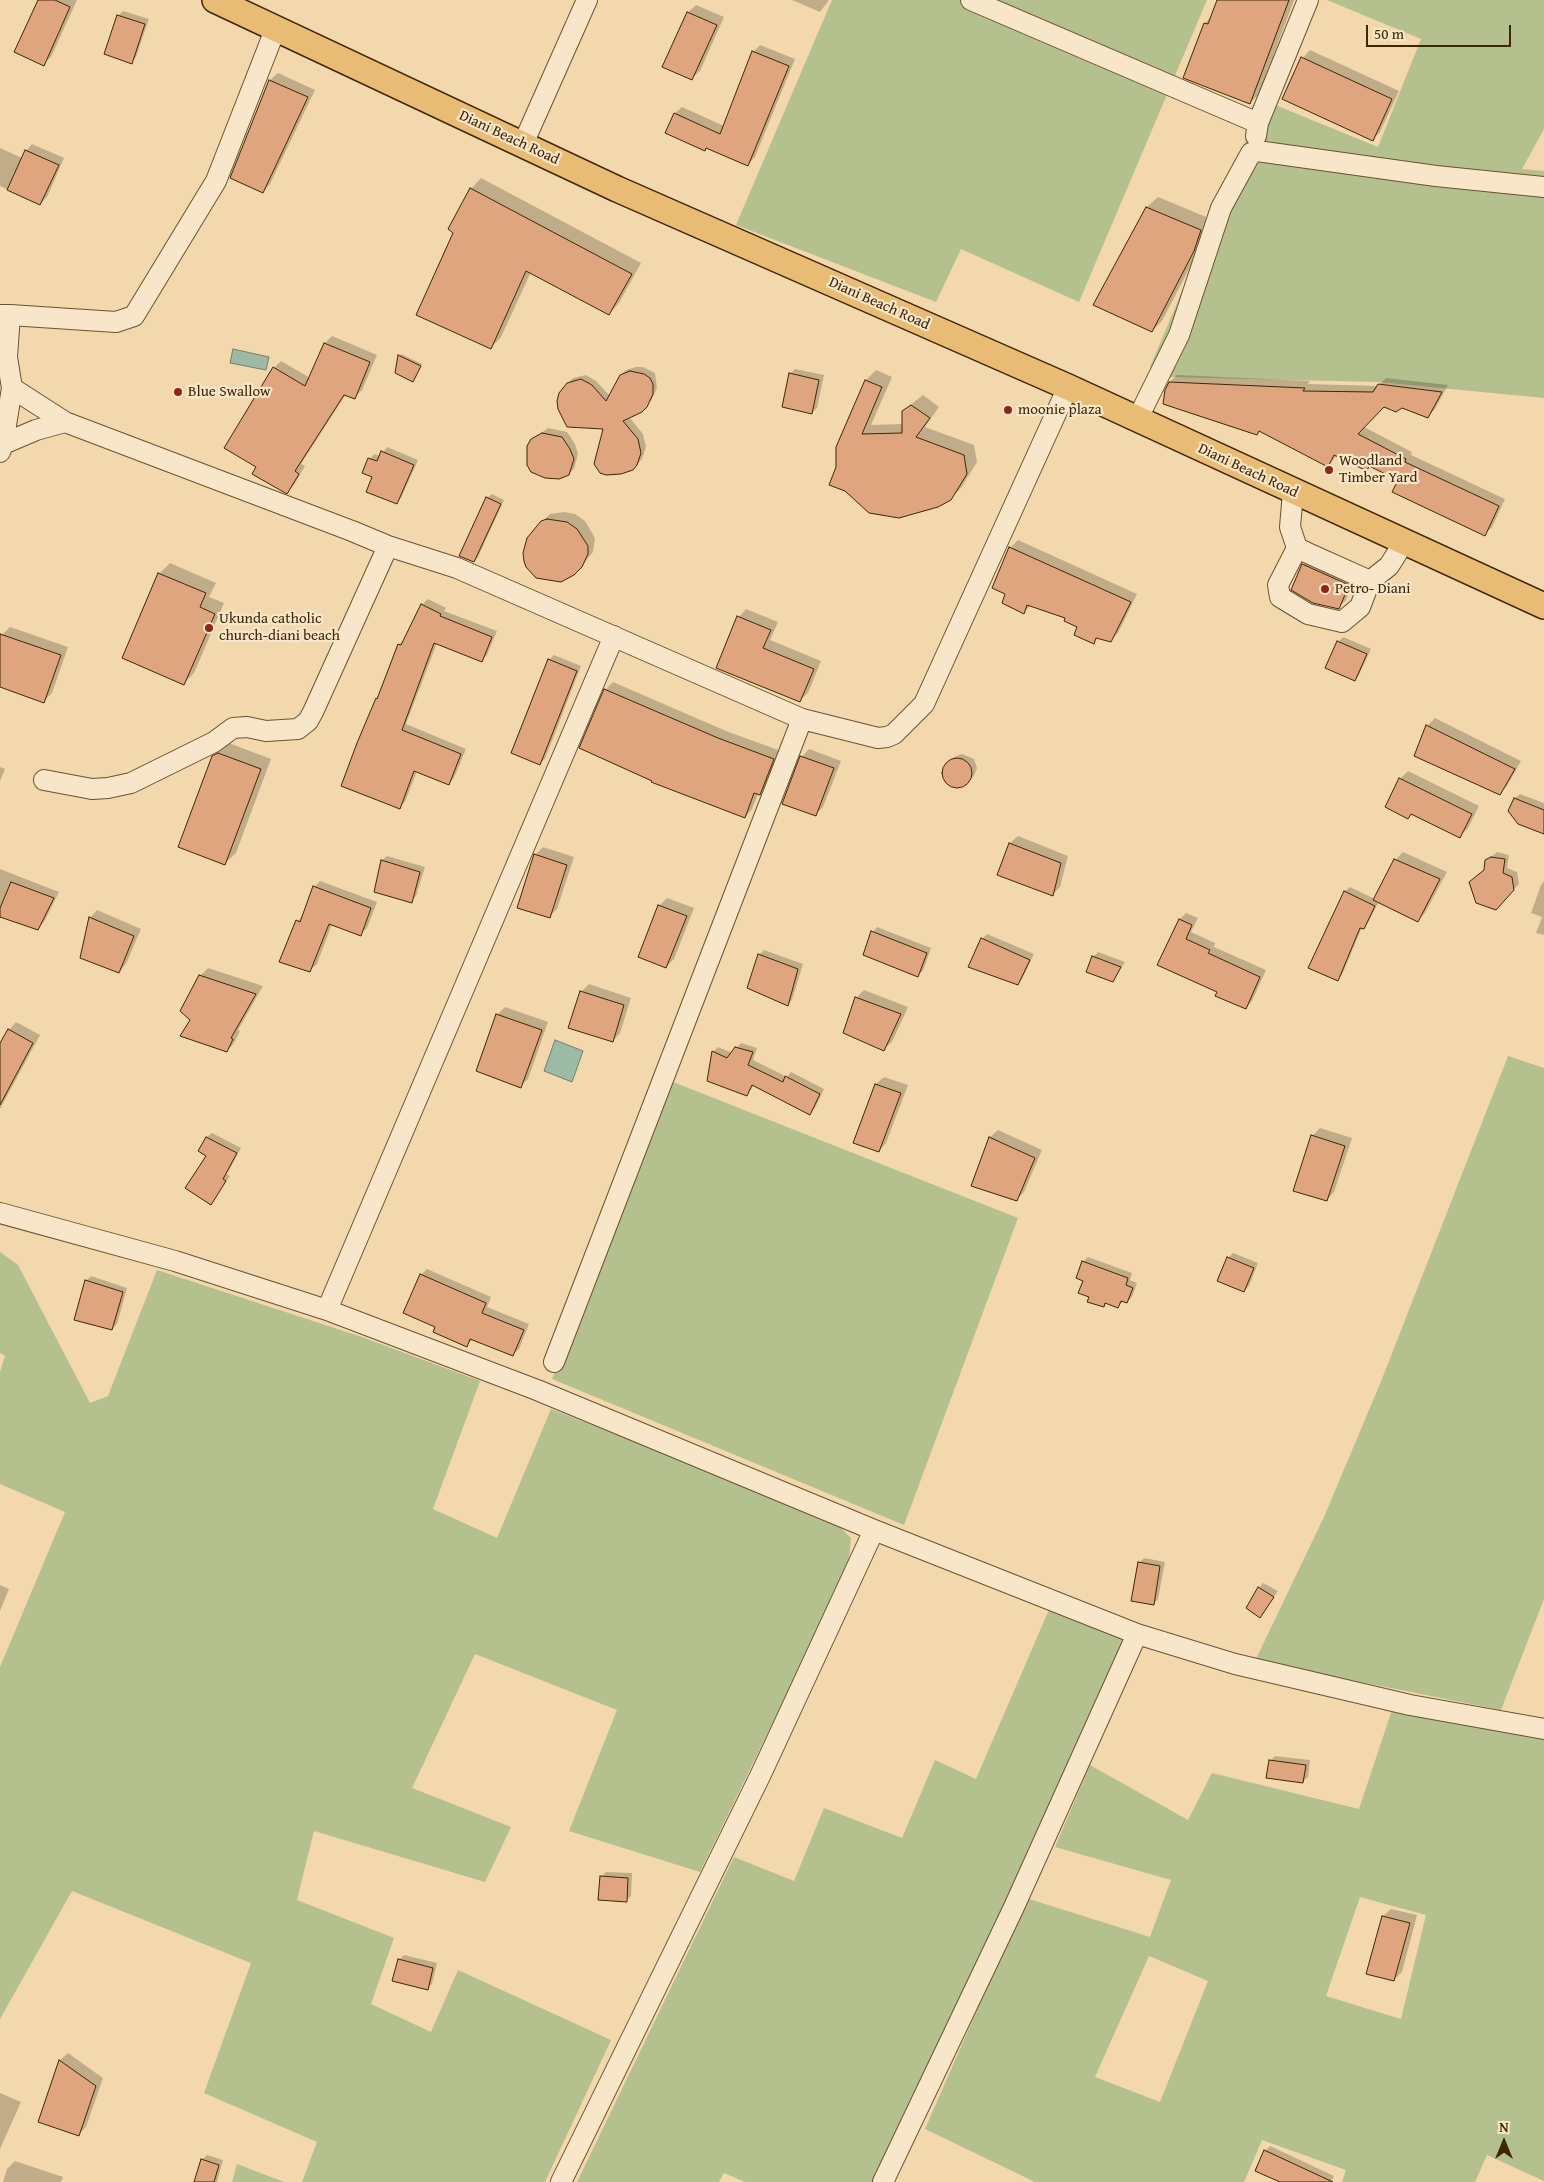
<!DOCTYPE html>
<style>
body{margin:0}
#map{position:relative;width:1544px;height:2182px;overflow:hidden;background:#f2d8ac;font-family:"Gentium Book Plus",serif}
canvas{display:block}
.north{position:absolute;left:1479px;top:2117px;width:50px;height:50px;-webkit-text-stroke:4px #f7e6c9;paint-order:stroke;rotate:0deg;font-size:14px;font-weight:700;line-height:20px;text-align:center;color:#402604}
.north::after{content:'';display:block;margin:auto;width:18px;height:22px;background:#402604;clip-path:polygon(50% 0,100% 100%,50% 72%,0 100%)}
.scale{position:absolute;left:1366px;top:25px;width:145px;height:22px;box-sizing:border-box;border:2px solid #402604;border-top:0;padding-left:6px;font-size:15px;line-height:18px;white-space:nowrap;color:#402604;-webkit-text-stroke:4px #f7e6c9;paint-order:stroke}
</style>
<div id="map">
<canvas width="1544" height="2182"></canvas>
<div class="north">N</div>
<div class="scale">50 m</div>
</div>
<script>
const ctx = document.querySelector('canvas').getContext('2d');
ctx.lineJoin = 'round';
function paint(path, color) { ctx.fillStyle = color; ctx.fill(path, 'evenodd'); }
const poly = rows => new Path2D(rows.map(r => 'M' + r).join(''));
function stroke(path, color, width, dash) { ctx.strokeStyle = color; ctx.lineWidth = width; ctx.lineCap = dash ? 'butt' : 'round'; ctx.setLineDash(dash || []); ctx.stroke(path); }
function drawText(font, color, halo, rows, align = 'center') {
  ctx.font = font + ' "Gentium Book Plus",serif'; ctx.lineWidth = 4.5; ctx.setLineDash([]); ctx.textBaseline = 'middle'; ctx.strokeStyle = halo; ctx.fillStyle = color; for (const [text, x, y, turn = 0] of rows) {
    ctx.save(); ctx.translate(x, y); ctx.rotate((+turn || 0) * Math.PI / 180); ctx.textAlign = isNaN(turn) ? turn : align; if (halo) ctx.strokeText(text, 0, 0); ctx.fillText(text, 0, 0); ctx.restore();
  }
}
const green = poly([
 [832,0,1207,0,1079,302,961,249,936,302,736,225],
 [1327,0,1544,0,1544,129,1522,169,1544,171,1544,398,1378,382,1166,377,1150,367,1263,100,1378,147,1421,39],
 [1508,1056,1544,1068,1544,1599,1501,1710,1255,1661,1324,1517,1382,1379],
 [673,1082,1018,1218,904,1525,552,1379],
 [0,1252,18,1265,90,1403,108,1396,157,1270,362,1337,480,1381,433,1509,497,1538,551,1409,831,1518,851,1538,848,1568,700,1872,569,1831,617,1710,475,1654,412,1788,511,1827,485,1882,314,1831,297,1900,394,1938,371,2004,431,2032,458,1970,611,2040,545,2182,302,2182,317,2142,204,2093,251,1963,72,1891,0,2019,0,1667,65,1512,0,1484,0,1372,5,1356,0,1353],
 [1051,1605,1124,1636,1076,1756,875,2182,745,2182,724,2173,719,2182,577,2182,734,1857,794,1881,824,1808,902,1838,935,1760,976,1779],
 [1392,1710,1544,1738,1544,2181,1487,2155,1475,2182,1342,2182,1346,2170,1262,2140,1244,2182,1035,2182,925,2129,1026,1898,1150,1937,1171,1880,1055,1847,1090,1765,1188,1820,1212,1773,1359,1809],
 [1360,1897,1426,1915,1401,2019,1326,1996],
 [1149,1956,1208,1981,1160,2102,1095,2077],
 [237,2164,284,2182,232,2182]
]);
const water = poly([
 [233,349,269,357,266,370,230,363,233,349],
 [555,1040,583,1051,572,1082,544,1071,555,1040]
]);
const shadow = poly([
 [39,0,77,0,51,57,43,64],
 [792,0,829,0,820,12],
 [1219,0,1294,0,1259,94,1250,103,1205,23,1213,15],
 [696,5,724,17,700,71,692,78,688,12],
 [123,11,149,19,136,57,131,62,118,16],
 [760,45,795,59,755,157,748,164,707,147,705,150,675,113,682,107,724,126,753,52],
 [1310,50,1399,91,1380,132,1372,140,1303,58],
 [278,73,315,90,270,184,263,192,231,178,270,80],
 [32,144,64,158,47,197,40,204,0,186,0,148,22,158,26,151],
 [481,178,641,263,619,303,609,314,531,272,501,337,491,348,455,232,471,189],
 [1158,197,1211,219,1204,240,1162,321,1152,331,1095,304,1147,207],
 [332,336,377,355,362,390,354,398,346,394,301,464,305,466,294,485,287,492,258,467,274,368,281,361,310,378,325,343],
 [401,354,422,364,413,381,399,356],
 [636,367,643,367,655,373,657,388,651,401,642,410,629,417,643,434,646,447,642,459,633,469,621,428,568,383,573,378,586,375,596,381,610,396,621,375,626,370],
 [795,369,824,375,817,408,812,413,790,374],
 [876,370,892,377,871,425,903,424,903,411,923,395,939,407,925,427,974,445,977,462,961,488,950,499,837,467,837,447,866,380],
 [1177,375,1310,381,1308,384,1378,386,1386,378,1448,385,1435,409,1428,416,1402,407,1384,405,1364,427,1412,452,1411,455,1505,499,1492,527,1485,534,1399,479,1370,466,1367,469,1337,455,1328,466,1260,430,1257,433,1170,382],
 [548,428,567,432,575,444,578,454,574,469,568,474,532,440],
 [387,447,418,460,401,498,396,503,373,476,370,459,374,454,380,456],
 [492,494,504,500,478,557,474,561,487,498],
 [564,512,575,514,585,521,595,538,593,552,582,565,542,522,550,514],
 [1018,540,1137,594,1118,633,1110,641,1099,637,1094,642,1067,617,1031,605,1024,612,1007,594,1010,548],
 [1311,557,1356,577,1346,600,1338,608,1292,589,1303,565],
 [170,563,216,583,209,597,224,603,194,673,184,683,159,574],
 [428,599,446,608,444,611,497,631,487,655,482,660,437,643,406,724,466,749,454,778,448,784,417,771,405,802,399,807,377,699,380,696,399,645,405,639,422,605],
 [746,609,778,622,770,640,821,661,808,693,800,700,739,617],
 [10,627,68,647,52,693,44,701,0,686,0,640,2,635],
 [1343,637,1371,649,1359,675,1354,680,1338,642],
 [554,655,581,666,545,759,540,763,549,660],
 [613,682,726,731,781,751,767,786,758,794,752,809,745,817,581,748,606,689],
 [1435,718,1521,761,1507,786,1500,793,1427,726],
 [229,743,271,759,236,853,225,863,213,757],
 [809,749,841,761,823,807,816,814,802,757],
 [962,754,974,759,977,768,974,776,968,781,956,786,948,783,944,771,954,757],
 [0,767,5,769,0,781],
 [1408,771,1479,806,1468,828,1460,836,1412,813,1408,817,1400,779],
 [1520,794,1544,803,1544,833,1515,798],
 [1018,836,1068,856,1060,887,1053,894,1010,843],
 [543,847,574,857,557,909,549,917,535,855],
 [1403,852,1447,872,1425,913,1417,921,1379,901,1368,923,1362,927,1342,975,1337,980,1345,891,1350,887,1375,899,1395,860],
 [1497,852,1509,855,1507,868,1517,872,1519,884,1496,908,1485,870,1486,861],
 [387,856,425,867,416,896,411,901,382,860],
 [0,869,59,892,44,922,37,929,0,916],
 [320,881,377,902,367,928,360,934,332,924,317,964,310,970,281,961,298,921,304,914,314,887],
 [1544,881,1544,935,1536,933,1542,917,1531,913,1541,885],
 [667,898,694,908,674,959,666,967,659,906],
 [97,910,141,929,126,964,119,972,90,918],
 [1186,913,1198,918,1191,932,1215,943,1214,947,1266,970,1252,1001,1246,1008,1218,992,1159,964,1180,919],
 [877,927,931,948,923,971,918,975,873,932],
 [987,934,1034,954,1022,979,1017,984,982,939],
 [764,950,803,964,792,1000,787,1005,759,955],
 [1098,952,1125,962,1113,981,1093,957],
 [208,968,263,986,238,1030,240,1031,234,1043,227,1051,192,1019,200,976],
 [589,984,631,998,620,1033,613,1041,581,992],
 [864,990,908,1007,892,1042,884,1049,856,998],
 [505,1007,548,1022,528,1079,520,1086,497,1015],
 [16,1022,40,1035,0,1109,0,1046,9,1030],
 [741,1043,757,1048,753,1060,787,1077,791,1072,824,1089,815,1108,810,1113,754,1085,747,1095,713,1052,718,1047,732,1053],
 [884,1077,908,1085,886,1143,879,1151,855,1142,876,1084],
 [1320,1128,1352,1138,1334,1192,1327,1200,1312,1136],
 [998,1130,1042,1150,1024,1192,1016,1200,973,1185,990,1137],
 [212,1133,241,1148,227,1174,230,1176,211,1204,207,1137],
 [1233,1253,1258,1263,1249,1286,1244,1291,1228,1258],
 [1088,1257,1132,1273,1130,1280,1137,1283,1132,1297,1127,1302,1124,1301,1118,1306,1107,1302,1103,1306,1090,1296,1085,1280,1083,1262],
 [427,1269,491,1297,487,1307,529,1324,519,1349,512,1355,473,1339,467,1345,436,1326,421,1275],
 [91,1276,127,1288,117,1324,112,1329,86,1281],
 [1144,1558,1165,1562,1158,1599,1153,1604,1139,1563],
 [1263,1583,1278,1591,1260,1616,1259,1588],
 [0,1585,9,1589,0,1611],
 [1275,1756,1310,1760,1308,1777,1303,1781,1270,1761],
 [606,1872,632,1873,631,1896,626,1901,601,1877],
 [1391,1909,1417,1915,1402,1972,1394,1980,1368,1973,1383,1916],
 [404,1955,437,1963,432,1984,427,1988,399,1960],
 [68,2053,103,2078,86,2127,78,2135,39,2122,60,2060],
 [0,2093,21,2102,0,2149],
 [1270,2146,1334,2176,1331,2182,1283,2182,1265,2151],
 [207,2155,223,2160,217,2182,195,2182,202,2160],
 [15,2161,63,2177,61,2182,3,2182,7,2169]
]);
const building = poly([
 [38,0,55,0,70,7,44,66,14,52,38,0],
 [1217,0,1289,0,1250,104,1183,78,1204,23,1208,24,1217,0],
 [687,12,717,25,692,80,662,67,687,12],
 [117,15,145,24,132,64,104,54,117,15],
 [752,51,789,66,748,166,706,148,705,151,665,133,674,113,720,134,752,51],
 [1301,57,1392,99,1373,141,1282,99,1301,57],
 [269,80,308,97,263,193,230,178,269,80],
 [25,150,59,165,40,205,7,190,25,150],
 [470,188,632,274,609,315,526,271,491,349,416,315,453,233,448,229,470,188],
 [1146,207,1201,230,1194,251,1152,332,1093,305,1146,207],
 [324,343,370,362,355,399,344,395,295,471,299,474,287,494,252,474,256,467,224,448,273,367,305,386,324,343],
 [398,355,421,366,413,382,395,373,398,355],
 [630,371,644,374,650,378,653,384,653,394,647,407,642,412,623,421,638,439,641,453,637,465,633,470,621,474,606,475,600,473,594,464,603,429,567,427,558,409,557,401,559,393,567,383,581,379,592,385,606,401,620,375,630,371],
 [789,373,819,380,812,414,782,407,789,373],
 [865,380,882,387,862,434,902,433,902,411,911,405,930,418,916,437,964,455,967,474,951,500,938,507,899,518,869,513,845,491,829,485,836,467,836,447,865,380],
 [1169,382,1305,388,1303,391,1373,392,1378,384,1442,392,1428,418,1402,408,1396,412,1384,407,1358,434,1406,459,1405,462,1499,506,1485,536,1392,492,1398,480,1369,466,1367,471,1334,455,1328,467,1259,431,1257,435,1163,404,1165,390,1169,382],
 [542,433,562,437,570,449,574,459,569,475,559,479,545,478,531,472,527,465,527,446,531,439,542,433],
 [381,451,414,465,397,504,366,492,372,477,362,473,368,458,377,461,381,451],
 [486,497,501,504,474,562,459,556,486,497],
 [547,519,567,522,577,529,588,546,588,554,582,567,574,575,561,582,536,578,526,567,524,561,523,553,527,538,541,521,547,519],
 [1009,547,1131,602,1111,642,1096,638,1094,644,1074,635,1077,627,1064,621,1065,618,1027,605,1024,614,1002,603,1005,594,992,588,1009,547],
 [1302,564,1349,585,1339,609,1313,603,1291,590,1302,564],
 [158,573,206,593,200,607,215,614,184,685,122,658,158,573],
 [421,604,441,614,440,616,492,637,482,662,434,643,402,730,461,754,449,785,414,771,400,809,341,786,357,743,376,698,377,699,398,644,401,645,421,604],
 [737,616,771,630,763,648,814,669,800,702,716,668,737,616],
 [0,634,61,655,44,703,0,687,0,634],
 [1337,641,1367,654,1355,681,1325,668,1337,641],
 [548,659,577,671,540,765,511,753,548,659],
 [604,689,718,738,774,759,760,795,754,793,745,818,651,782,652,781,579,748,604,689],
 [1426,725,1515,769,1500,795,1414,756,1426,725],
 [218,753,261,769,225,865,178,847,212,756,218,753],
 [800,756,834,768,816,816,782,804,800,756],
 '942 773a15 15 0 1 1 30 0a15 15 0 1 1-30 0Z',
 [1399,778,1472,814,1460,838,1411,814,1408,819,1385,807,1399,778],
 [1514,798,1544,810,1544,834,1518,824,1508,811,1514,798],
 [1009,843,1061,863,1053,896,997,875,1009,843],
 [534,854,567,865,550,918,517,908,534,854],
 [1491,857,1505,859,1503,873,1512,877,1514,890,1496,910,1476,903,1469,882,1484,870,1485,860,1491,857],
 [1394,859,1440,879,1418,922,1373,900,1394,859],
 [381,860,420,872,412,903,374,892,381,860],
 [11,882,54,898,38,930,0,917,0,908,11,882],
 [313,886,371,908,361,936,329,924,310,972,279,962,296,920,300,922,313,886],
 [1344,891,1375,906,1364,929,1360,928,1338,981,1308,968,1344,891],
 [658,905,687,916,666,968,638,957,658,905],
 [89,917,134,936,119,973,80,958,89,917],
 [1179,919,1192,925,1186,939,1210,950,1208,953,1260,977,1246,1009,1215,996,1217,992,1157,965,1179,919],
 [871,931,927,953,918,977,863,955,871,931],
 [981,938,1030,960,1018,985,968,967,981,938],
 [758,954,798,969,788,1006,747,988,758,954],
 [1092,956,1121,967,1113,982,1086,972,1092,956],
 [199,975,256,994,231,1038,233,1039,227,1052,180,1036,190,1020,180,1011,199,975],
 [580,991,624,1005,613,1042,568,1028,580,991],
 [855,997,901,1014,884,1051,843,1033,855,997],
 [496,1014,542,1030,521,1088,476,1071,496,1014],
 [8,1029,33,1043,0,1105,0,1043,8,1029],
 [735,1047,753,1052,748,1065,783,1082,785,1076,820,1094,810,1115,752,1085,747,1096,707,1081,712,1051,727,1058,735,1047],
 [875,1084,901,1093,879,1152,853,1143,875,1084],
 [1311,1135,1345,1146,1327,1201,1293,1191,1311,1135],
 [206,1137,237,1153,223,1179,226,1181,211,1205,185,1188,206,1156,198,1151,206,1137],
 [989,1137,1035,1158,1017,1201,971,1186,989,1137],
 [1227,1257,1254,1268,1244,1292,1217,1281,1227,1257],
 [1082,1261,1128,1278,1126,1285,1133,1288,1127,1303,1121,1301,1118,1308,1105,1303,1104,1307,1087,1302,1089,1297,1078,1293,1083,1281,1076,1278,1082,1261],
 [420,1274,486,1303,482,1313,524,1330,513,1356,470,1339,467,1347,433,1332,435,1327,403,1313,420,1274],
 [85,1280,123,1292,112,1330,74,1320,85,1280],
 [1138,1562,1160,1566,1154,1605,1131,1601,1138,1562],
 [1258,1587,1274,1597,1260,1618,1246,1608,1258,1587],
 [1269,1760,1306,1765,1303,1783,1266,1778,1269,1760],
 [600,1876,628,1878,627,1902,598,1900,600,1876],
 [1382,1916,1410,1923,1394,1981,1366,1974,1382,1916],
 [398,1959,433,1968,428,1990,392,1981,398,1959],
 [59,2060,96,2086,79,2136,38,2122,59,2060],
 [1264,2150,1333,2182,1280,2182,1255,2171,1264,2150],
 [201,2159,219,2165,214,2182,194,2182,201,2159]
]);
const minor = poly([
 [971,0,1258,123],
 [1256,136,1258,123,1308,0],
 [523,144,587,0],
 [0,315,10,315,7,357,12,388,3,444],
 [10,315,116,322,134,316,216,181,275,30],
 [12,388,65,422],
 [1137,420,1179,335,1221,208,1251,153,1257,151,1436,176,1544,187],
 [0,452,3,444,36,430,65,422,352,531,388,546,457,568,802,719,878,738,887,737,894,734,924,704,1068,387],
 [1293,492,1290,527,1297,548,1312,555,1370,581,1389,566,1404,542],
 [1297,548,1278,585,1280,597,1308,614,1342,622,1360,607,1370,581],
 [44,780,92,789,108,788,131,783,214,742,233,728,247,727,266,731,298,729,308,721,313,712,388,546],
 [0,1213,175,1261,327,1310,537,1390,874,1530,1137,1634,1235,1664,1410,1705,1544,1729],
 [327,1310,614,636],
 [554,1362,802,719],
 [561,2182,761,1774,874,1530],
 [883,2182,1014,1907,1137,1634]
]);
const major = poly([
 [215,0,617,189,1068,387,1544,606]
]);
const markers = [
 [178,392,5,"#8f2418"],
 [1008,410,5,"#8f2418"],
 [1329,470,5,"#8f2418"],
 [1325,589,5,"#8f2418"],
 [209,628,5,"#8f2418"]
];
const streetNames = [
 ["Diani Beach Road",509,138,25],
 ["Diani Beach Road",879,304,24],
 ["Diani Beach Road",1248,471,25]
];
const poiNames = [
 ["Blue Swallow",188,392],
 ["moonie plaza",1018,410],
 ["Woodland",1339,461],
 ["Timber Yard",1339,478],
 ["Petro- Diani",1335,589],
 ["Ukunda catholic",219,619],
 ["church-diani beach",219,636]
];
paint(green, '#b4c08e');
paint(water, '#9cbaa6');
stroke(water, '#777f65', 1);
paint(shadow, '#0003');
paint(building, '#dea57e');
stroke(building, '#402604', 1);
stroke(minor, '#6c522e', 22);
stroke(major, '#402604', 28);
stroke(minor, '#f7e6c9', 20);
stroke(major, '#e9bc76', 25);
for (const [x, y, r, color] of markers) { const dot = new Path2D(); dot.arc(x, y, r, 0, 2 * Math.PI); ctx.fillStyle = color; ctx.fill(dot); stroke(dot, '#f7e6c9', 2); }
drawText('15px', '#402604', '#f7e6c9', streetNames);
drawText('15px', '#402604', '#f7e6c9', poiNames, 'left');
</script>
